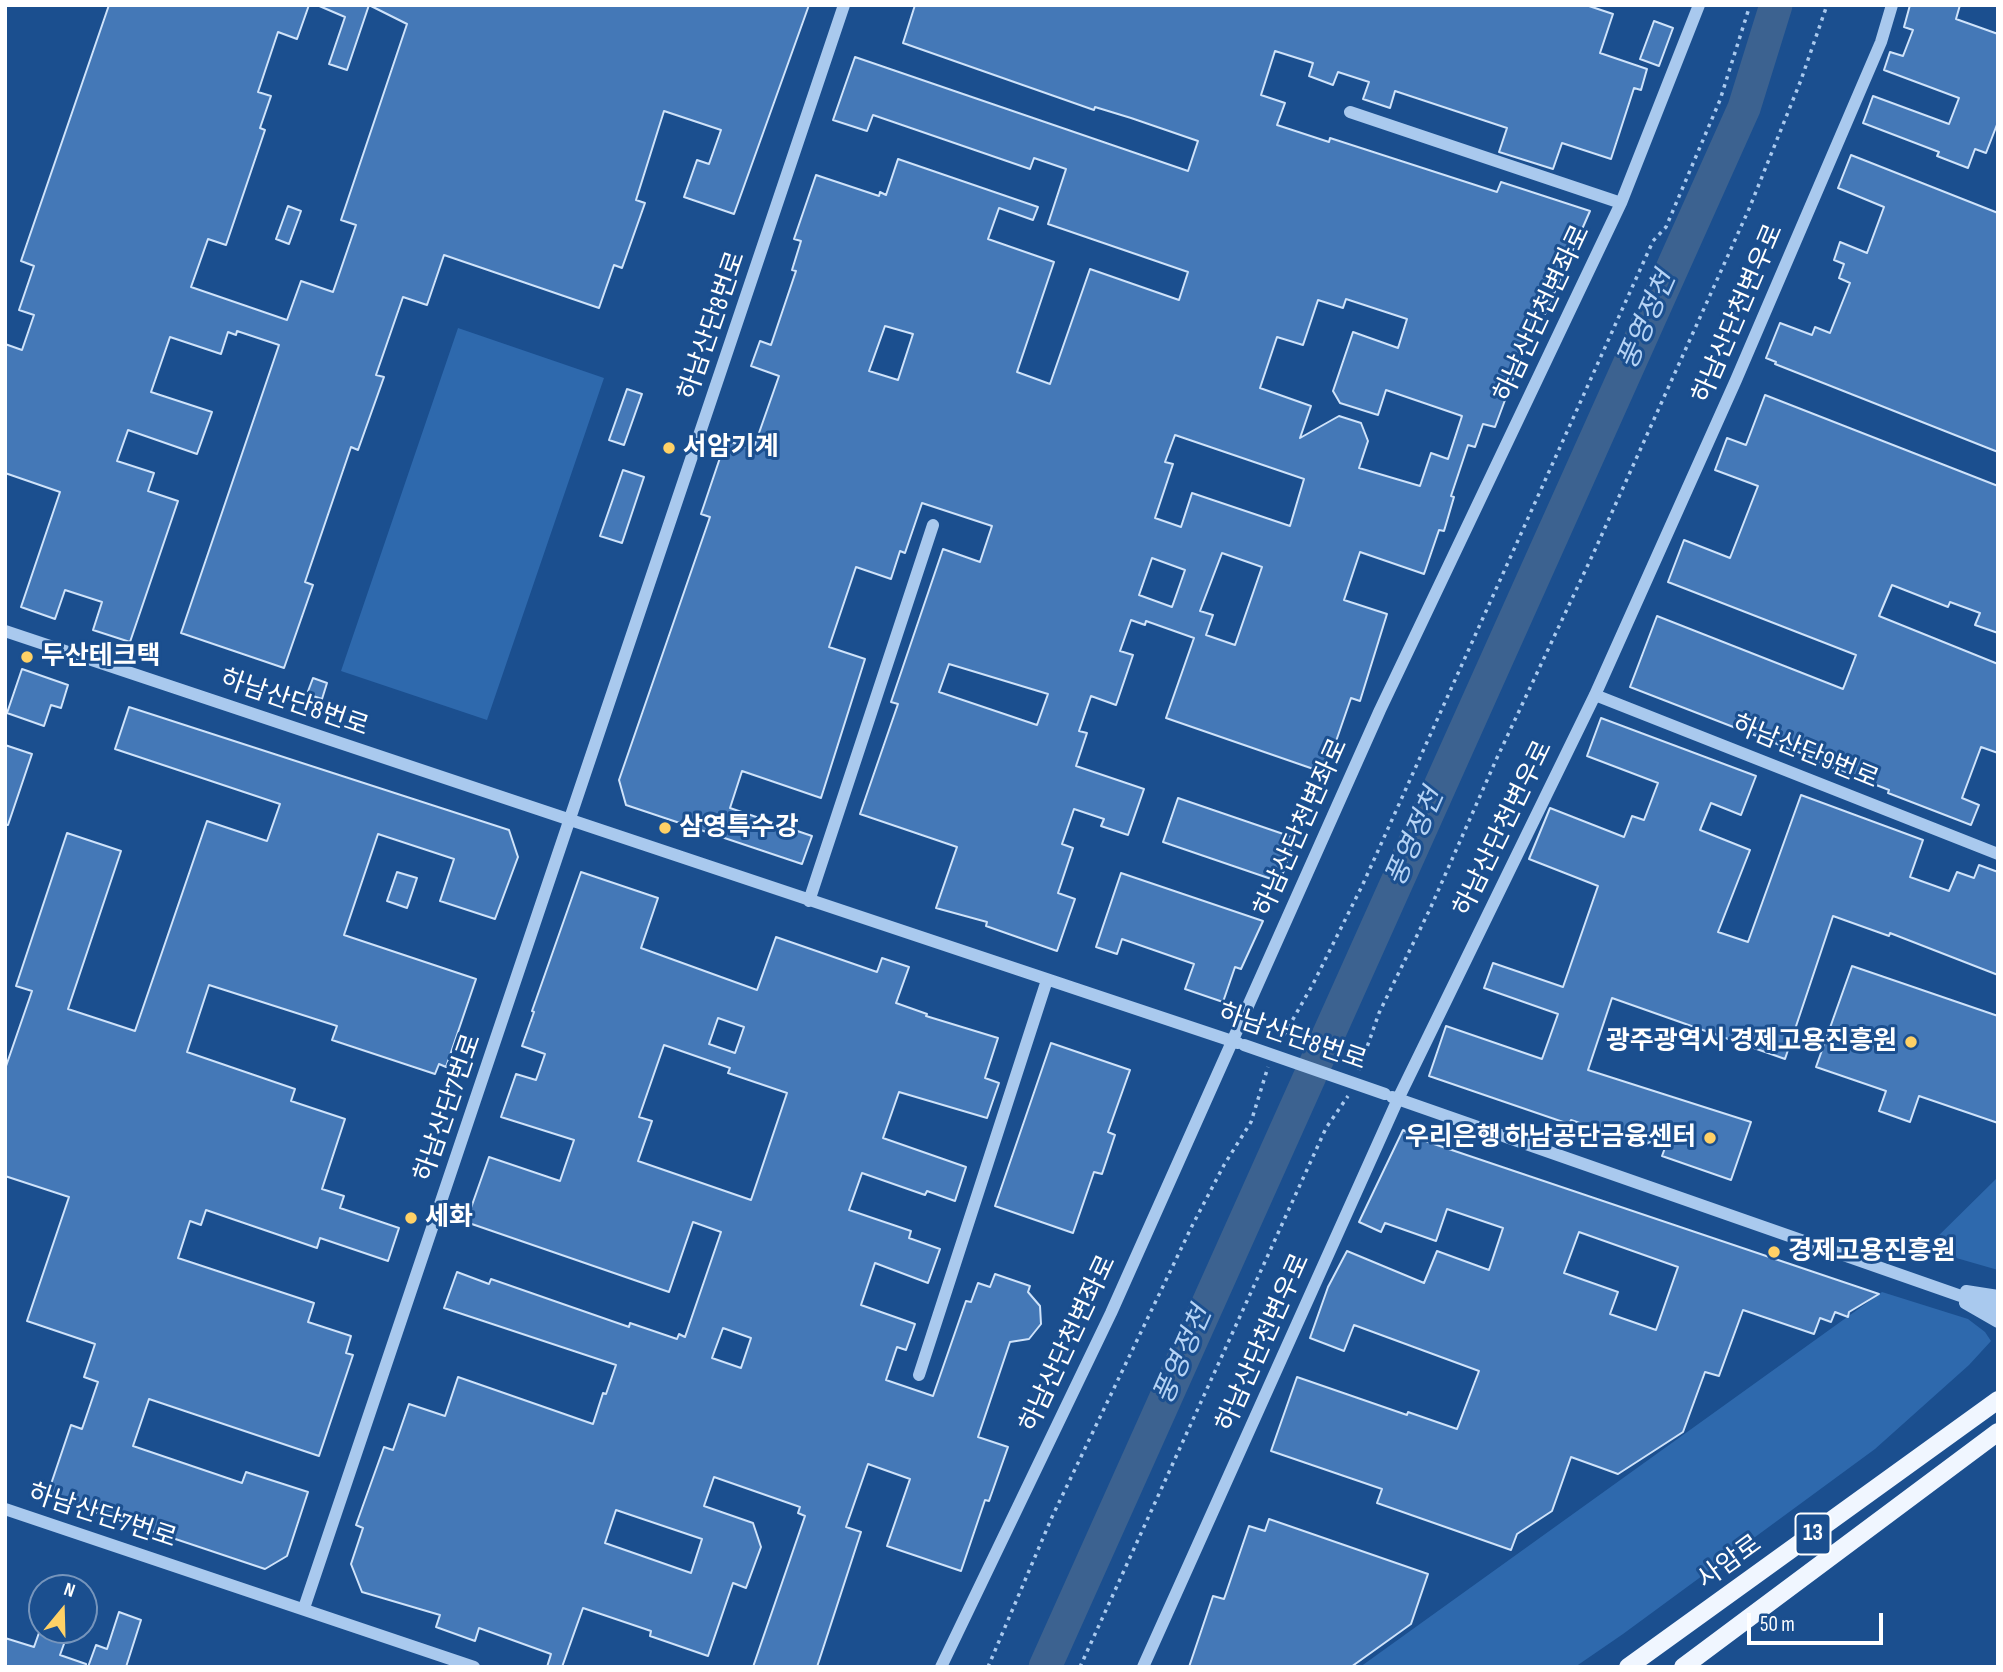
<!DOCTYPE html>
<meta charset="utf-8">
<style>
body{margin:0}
#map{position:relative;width:2003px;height:1672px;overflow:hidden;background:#1b4f8f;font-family:"Sofia Sans Condensed",sans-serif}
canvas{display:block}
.frame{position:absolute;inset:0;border:7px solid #fff;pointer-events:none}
.north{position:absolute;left:28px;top:1574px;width:70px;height:70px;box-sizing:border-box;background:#1b4f8f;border:2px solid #7695bc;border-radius:50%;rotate:19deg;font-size:19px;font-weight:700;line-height:28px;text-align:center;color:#fff}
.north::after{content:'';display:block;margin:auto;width:24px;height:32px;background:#ffd166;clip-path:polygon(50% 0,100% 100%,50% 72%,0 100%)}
.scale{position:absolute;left:1747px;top:1613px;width:136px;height:32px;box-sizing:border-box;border:4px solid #fff;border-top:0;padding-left:9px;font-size:21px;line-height:24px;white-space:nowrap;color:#fff;-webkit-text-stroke:5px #1b4f8f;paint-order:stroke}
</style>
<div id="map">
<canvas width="2003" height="1672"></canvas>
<div class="frame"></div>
<div class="north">N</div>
<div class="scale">50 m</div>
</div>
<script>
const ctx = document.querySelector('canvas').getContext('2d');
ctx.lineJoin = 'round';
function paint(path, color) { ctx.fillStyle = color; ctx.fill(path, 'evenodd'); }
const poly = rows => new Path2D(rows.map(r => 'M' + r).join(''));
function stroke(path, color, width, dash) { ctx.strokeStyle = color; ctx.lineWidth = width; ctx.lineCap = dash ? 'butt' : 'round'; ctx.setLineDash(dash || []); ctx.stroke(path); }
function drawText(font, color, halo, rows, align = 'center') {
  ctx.font = font + ' "Sofia Sans Condensed","Noto Sans KR",sans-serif'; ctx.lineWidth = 6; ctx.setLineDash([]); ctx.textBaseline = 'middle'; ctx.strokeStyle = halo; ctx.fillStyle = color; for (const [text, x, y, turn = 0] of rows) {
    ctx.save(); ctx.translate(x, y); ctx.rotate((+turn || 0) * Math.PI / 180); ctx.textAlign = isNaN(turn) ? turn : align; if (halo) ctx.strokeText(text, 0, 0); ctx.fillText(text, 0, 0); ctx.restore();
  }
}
const green = poly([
 [458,328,604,378,487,720,341,671],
 [1998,1177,1998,1270,1925,1249],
 [1882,1292,1968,1319,1985,1332,1991,1341,1969,1365,1875,1449,1623,1634,1575,1667,1360,1667]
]);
const river = poly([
 [1045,1667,1744,108,1776,5]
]);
const building = poly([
 [109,5,309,5,297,39,278,32,258,92,271,96,260,128,265,130,226,245,208,239,191,287,287,320,301,281,333,292,356,225,341,220,407,24,369,5,347,70,329,64,345,17,317,5,809,5,734,214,684,197,697,160,709,164,721,130,664,111,636,200,645,203,622,268,614,265,599,308,444,255,427,305,403,297,376,375,384,377,358,450,351,447,305,582,313,585,284,668,181,633,279,345,237,331,236,335,228,332,221,354,170,337,151,392,212,412,197,454,128,430,117,461,154,473,148,491,178,501,130,642,93,630,102,602,65,590,55,619,21,607,60,492,5,473,5,344,22,350,34,315,19,310,34,266,21,261,109,5],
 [915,5,1586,5,1613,14,1600,53,1647,69,1641,90,1634,88,1611,159,1562,143,1553,169,1499,152,1507,128,1395,91,1390,108,1363,99,1369,82,1338,72,1333,85,1309,76,1313,63,1275,51,1261,95,1285,103,1277,125,1329,142,1330,138,1497,192,1501,182,1590,211,1545,314,1538,311,1495,427,1483,424,1475,447,1468,445,1451,496,1454,497,1444,531,1439,530,1424,574,1360,552,1344,600,1387,614,1360,701,1351,698,1325,773,1166,718,1194,638,1146,621,1145,625,1131,620,1120,651,1133,655,1116,705,1091,696,1079,731,1087,733,1076,766,1144,789,1128,835,1101,826,1104,819,1074,809,1062,844,1073,848,1058,893,1075,899,1057,951,986,926,987,922,936,908,957,847,860,814,898,704,891,702,943,549,980,562,992,526,922,503,905,553,900,551,891,579,856,567,829,647,865,659,821,798,742,771,730,808,812,836,802,864,626,805,619,780,710,517,701,514,726,440,753,450,779,376,751,366,760,341,771,345,796,271,792,270,801,241,794,239,816,175,879,196,880,192,886,195,898,159,1038,207,1033,220,999,208,988,239,1054,262,1017,372,1050,384,1090,269,1179,300,1188,272,1048,224,1066,169,1034,158,1030,169,873,115,867,131,833,120,855,57,1188,171,1198,141,1131,118,1095,107,1094,110,903,43,915,5],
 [1346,299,1407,319,1398,348,1353,332,1333,391,1340,403,1378,415,1386,390,1462,416,1448,459,1431,453,1420,486,1359,468,1368,441,1361,423,1339,416,1300,438,1311,406,1260,388,1277,337,1303,345,1318,300,1343,308,1346,299],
 [885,326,913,334,898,380,869,371,885,326],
 [1175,435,1304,479,1290,526,1192,493,1181,527,1155,518,1173,464,1165,462,1175,435],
 [1222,553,1262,567,1235,645,1206,635,1213,615,1200,611,1222,553],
 [1152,558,1185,570,1172,607,1139,595,1152,558],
 [949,664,1048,694,1037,725,939,692,949,664],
 [1910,5,1960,5,1956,19,1998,34,1998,122,1986,153,1975,149,1968,168,1937,156,1939,152,1863,123,1873,96,1949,124,1959,98,1884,70,1890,52,1903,56,1913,30,1904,27,1910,5],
 [1654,21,1673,28,1659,66,1640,59,1654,21],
 [1851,155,1998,213,1998,452,1775,364,1776,362,1766,358,1780,323,1812,335,1815,327,1830,333,1850,283,1839,278,1844,264,1834,260,1840,242,1867,253,1884,207,1838,188,1851,155],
 [288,206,301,211,289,244,276,239,288,206],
 [627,389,642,394,624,445,609,440,627,389],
 [1765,395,1998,486,1998,633,1975,625,1980,613,1950,602,1948,607,1892,585,1879,616,1998,664,1998,753,1981,747,1962,798,1979,805,1971,825,1888,793,1889,790,1815,761,1816,759,1630,687,1657,616,1843,689,1856,655,1668,582,1684,540,1730,558,1758,486,1715,470,1727,438,1746,445,1765,395],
 [623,470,644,477,622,543,600,536,623,470],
 [22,669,68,685,61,708,51,705,44,726,7,713,22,669],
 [313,678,327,683,322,699,307,694,313,678],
 [129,707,509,830,518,857,495,919,440,901,454,859,378,834,344,935,476,979,446,1067,439,1064,435,1074,332,1040,337,1026,209,985,187,1052,295,1089,291,1101,345,1119,322,1189,344,1196,340,1208,399,1228,388,1261,320,1238,317,1248,206,1210,201,1225,190,1221,178,1258,314,1303,308,1322,351,1336,346,1353,353,1355,319,1456,149,1399,133,1446,242,1483,246,1472,308,1492,287,1556,265,1569,47,1496,71,1425,82,1429,98,1382,84,1377,95,1344,27,1321,69,1197,5,1176,5,1069,32,991,16,986,67,833,121,851,68,1009,135,1031,207,821,267,841,280,804,115,749,129,707],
 [1601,718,1756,776,1741,815,1711,803,1700,830,1750,850,1718,932,1748,942,1801,795,1923,840,1910,877,1949,891,1957,872,1974,878,1979,865,1998,872,1998,975,1890,933,1889,936,1833,916,1785,1059,1612,998,1588,1070,1751,1122,1731,1180,1662,1156,1670,1134,1643,1145,1571,1120,1569,1124,1429,1076,1446,1026,1542,1059,1558,1014,1484,988,1493,963,1563,987,1598,886,1529,859,1550,808,1624,837,1632,816,1644,820,1658,783,1587,756,1601,718],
 [5,745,32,754,8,825,5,825,5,745],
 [1178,798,1295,838,1280,882,1163,842,1178,798],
 [397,872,417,878,407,908,387,901,397,872],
 [581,872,658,898,641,948,757,990,776,937,877,972,882,958,909,967,896,1003,927,1014,926,1016,998,1038,985,1078,999,1083,987,1118,899,1092,883,1138,966,1167,955,1201,927,1191,925,1195,862,1173,849,1210,911,1231,909,1238,940,1249,928,1283,875,1263,861,1305,915,1324,906,1350,897,1347,886,1380,933,1396,966,1301,971,1302,978,1283,990,1287,995,1274,1030,1286,1028,1292,1040,1306,1041,1324,1029,1339,1010,1342,978,1437,1008,1447,989,1501,985,1500,961,1571,887,1546,910,1479,868,1464,846,1527,861,1532,817,1667,753,1667,805,1516,798,1513,800,1507,714,1477,704,1506,753,1523,761,1547,746,1588,733,1583,708,1656,650,1636,651,1631,583,1608,562,1667,547,1667,551,1654,479,1628,475,1641,436,1627,440,1615,362,1592,351,1564,363,1528,356,1525,384,1447,393,1450,409,1404,445,1416,458,1377,593,1424,603,1393,606,1394,616,1365,444,1308,457,1272,489,1284,491,1279,629,1327,630,1323,677,1339,679,1334,685,1337,721,1232,693,1222,669,1292,466,1222,489,1157,560,1181,574,1140,501,1117,516,1074,536,1080,545,1054,522,1046,534,1012,532,1011,581,872],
 [718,1018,744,1027,735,1053,709,1044,718,1018],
 [664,1045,730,1068,728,1073,787,1093,751,1200,638,1161,652,1121,639,1117,664,1045],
 [723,1328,751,1338,741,1368,712,1358,723,1328],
 [616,1510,702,1539,691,1573,605,1543,616,1510],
 [1121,873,1263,921,1241,969,1235,967,1223,1002,1185,989,1194,964,1122,939,1117,954,1096,947,1121,873],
 [1852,966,1998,1016,1998,1123,1919,1096,1910,1122,1879,1111,1886,1091,1816,1067,1852,966],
 [1051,1043,1130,1070,1108,1132,1115,1135,1102,1174,1094,1172,1073,1233,995,1206,1051,1043],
 [1403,1130,1428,1142,1879,1294,1849,1312,1848,1317,1835,1312,1831,1322,1820,1318,1814,1334,1743,1310,1719,1376,1705,1372,1683,1432,1618,1474,1571,1457,1552,1511,1517,1534,1511,1550,1377,1503,1382,1489,1271,1451,1297,1377,1407,1415,1408,1412,1457,1429,1479,1371,1354,1325,1344,1351,1310,1338,1328,1287,1347,1251,1424,1283,1437,1251,1489,1270,1503,1228,1447,1209,1436,1241,1385,1223,1381,1232,1359,1222,1403,1130],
 [1579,1232,1678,1267,1656,1330,1610,1314,1618,1292,1564,1273,1579,1232],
 [1269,1519,1428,1574,1411,1624,1351,1667,1189,1667,1213,1596,1224,1599,1249,1526,1265,1531,1269,1519],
 [119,1612,141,1620,126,1667,88,1667,96,1645,107,1649,119,1612],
 [40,1630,69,1630,60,1655,86,1664,86,1667,5,1667,5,1638,34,1647,40,1630]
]);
const path = poly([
 [1280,1042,1313,984,1363,884,1653,241,1666,227,1720,100,1750,5],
 [1359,1070,1379,1013,1430,909,1496,760,1594,552,1749,209,1801,80,1827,5],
 [988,1667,1052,1517,1192,1226,1224,1165,1251,1122,1268,1067],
 [1080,1667,1326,1128,1348,1096]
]);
const minor = poly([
 [1350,112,1621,203],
 [5,631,1238,1043],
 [1595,695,1998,854],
 [809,901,933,525],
 [1392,1097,1998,1309],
 [1966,1291,1998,1296],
 [1965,1303,1998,1322],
 [919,1375,1047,980],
 [5,1509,474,1667],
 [304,1608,844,5],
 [941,1667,1111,1313,1380,710,1621,203,1699,5],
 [1143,1667,1398,1099,1595,695,1736,380,1881,42,1892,5]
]);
const major = poly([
 [1628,1667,1998,1400],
 [1683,1667,1998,1432]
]);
const minorBridge = poly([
 [1244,1045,1385,1094]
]);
const markers = [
 [669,448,7,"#ffd166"],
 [27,657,7,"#ffd166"],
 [665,828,7,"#ffd166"],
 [1911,1042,7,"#ffd166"],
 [1710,1138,7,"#ffd166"],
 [411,1218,7,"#ffd166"],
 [1774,1252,7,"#ffd166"]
];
const shields = [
 [1813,1534,35]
];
const shieldNames = [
 ["13",1813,1534]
];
const streetNames = [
 ["하남산단천변좌로",1543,314,-65],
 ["하남산단천변우로",1739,314,-67],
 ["하남산단8번로",713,326,-71],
 ["하남산단8번로",294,704,19],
 ["하남산단9번로",1805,753,22],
 ["하남산단천변좌로",1302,828,-66],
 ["하남산단천변우로",1504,829,-64],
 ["하남산단8번로",1292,1038,19],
 ["하남산단7번로",449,1108,-71],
 ["하남산단천변우로",1264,1343,-66],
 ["하남산단천변좌로",1069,1344,-65],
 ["하남산단7번로",102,1517,18],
 ["사암로",1730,1563,-36]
];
const poiNames = [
 ["서암기계",683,448],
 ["두산테크택",41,657],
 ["삼영특수강",679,828],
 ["광주광역시 경제고용진흥원",1897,1042,"right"],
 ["우리은행 하남공단금융센터",1696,1138,"right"],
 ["세화",425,1218],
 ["경제고용진흥원",1788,1252]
];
const waterNames = [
 ["풍영정천",1648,321,-66],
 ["풍영정천",1416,838,-66],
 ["풍영정천",1184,1356,-66]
];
paint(green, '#2e69ad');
stroke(river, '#3c6290', 33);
paint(building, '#4478b7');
stroke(building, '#cfe3fa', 2);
stroke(path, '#a9c9ee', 3.5, [3.5, 5]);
stroke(minor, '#a9c9ee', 12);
stroke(major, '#f0f6ff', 18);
stroke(minorBridge, '#a9c9ee', 12);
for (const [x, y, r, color] of markers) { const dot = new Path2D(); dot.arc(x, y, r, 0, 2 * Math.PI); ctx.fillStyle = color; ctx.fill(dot); stroke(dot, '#1b4f8f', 2.5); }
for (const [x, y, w] of shields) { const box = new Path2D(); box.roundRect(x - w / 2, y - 20.5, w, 41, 5); ctx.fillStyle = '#1b4f8f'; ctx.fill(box); stroke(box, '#fff', 2); }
drawText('bold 24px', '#fff', null, shieldNames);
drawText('26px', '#fff', '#1b4f8f', streetNames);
drawText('bold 26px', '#fff', '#1b4f8f', poiNames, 'left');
drawText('italic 28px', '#b5d3f5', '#1b4f8f', waterNames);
</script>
